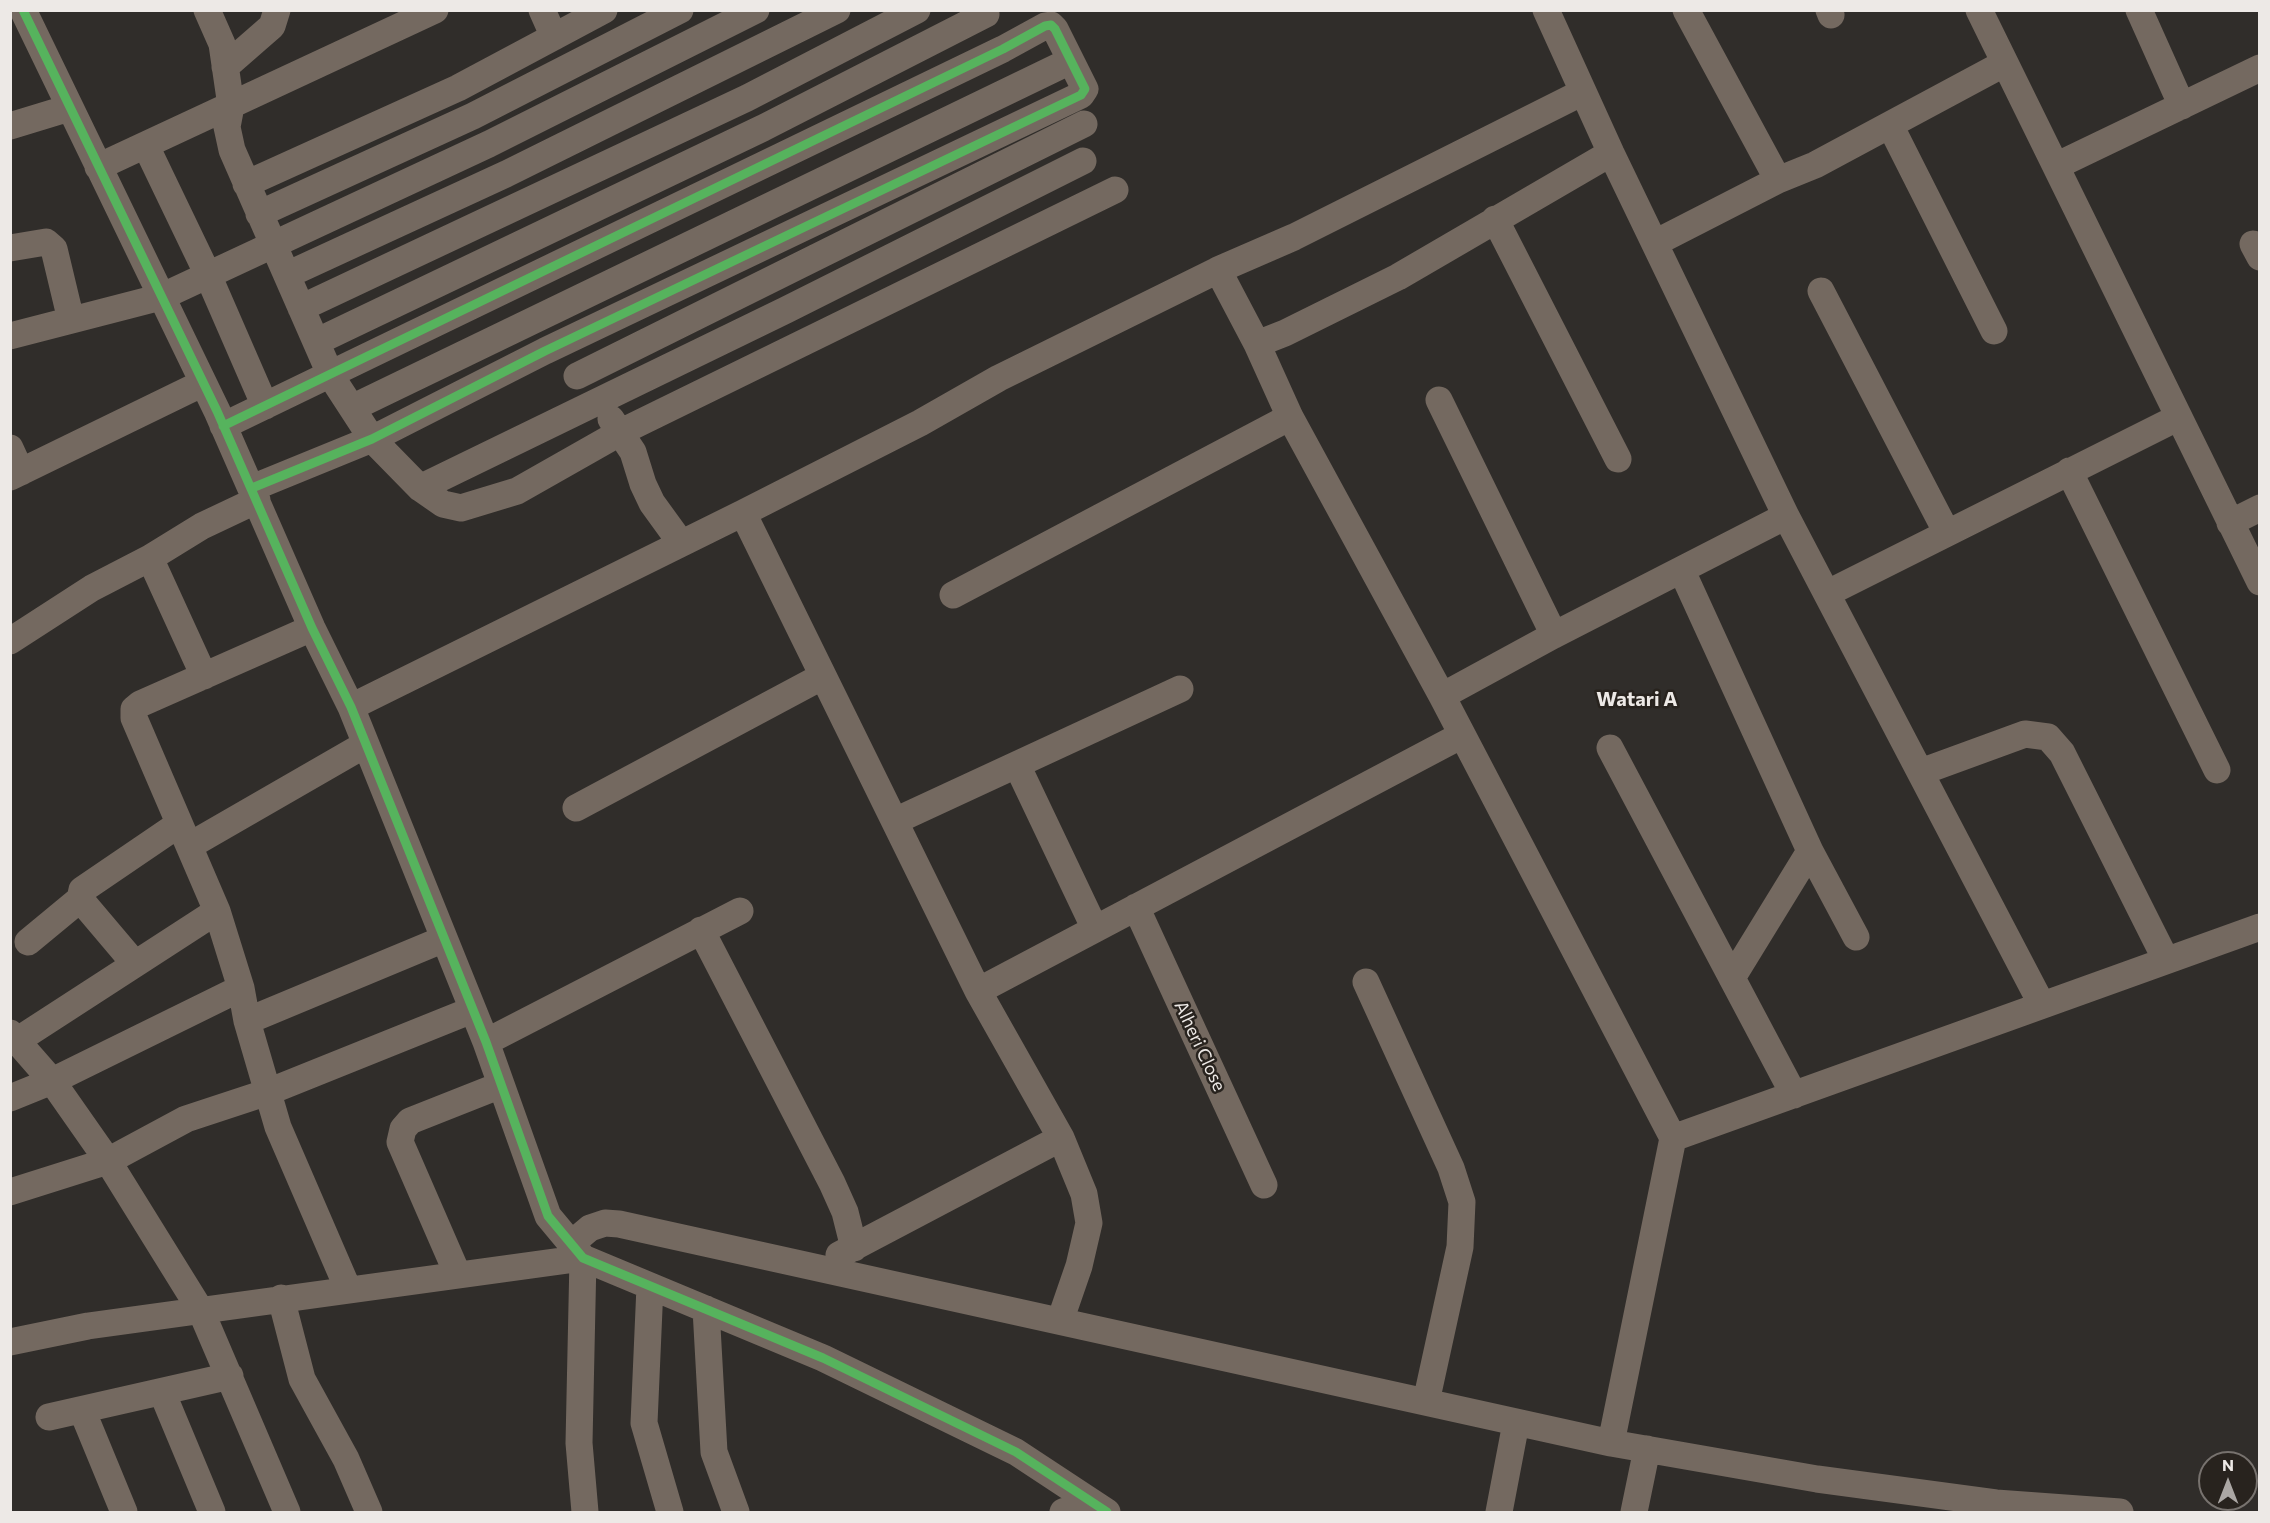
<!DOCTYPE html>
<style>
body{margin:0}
#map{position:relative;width:2270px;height:1523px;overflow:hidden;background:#302d2a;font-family:Commissioner,sans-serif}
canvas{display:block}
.frame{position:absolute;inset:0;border:12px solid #ede9e6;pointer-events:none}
.north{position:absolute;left:2198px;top:1451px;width:60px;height:60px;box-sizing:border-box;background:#28231e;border:2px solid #77726e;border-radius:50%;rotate:0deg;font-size:16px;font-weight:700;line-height:24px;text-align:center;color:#ede9e6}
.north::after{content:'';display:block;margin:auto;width:21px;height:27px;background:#aba7a4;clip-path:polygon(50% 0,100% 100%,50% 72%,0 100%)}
</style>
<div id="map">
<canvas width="2270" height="1523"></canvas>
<div class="frame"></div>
<div class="north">N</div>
</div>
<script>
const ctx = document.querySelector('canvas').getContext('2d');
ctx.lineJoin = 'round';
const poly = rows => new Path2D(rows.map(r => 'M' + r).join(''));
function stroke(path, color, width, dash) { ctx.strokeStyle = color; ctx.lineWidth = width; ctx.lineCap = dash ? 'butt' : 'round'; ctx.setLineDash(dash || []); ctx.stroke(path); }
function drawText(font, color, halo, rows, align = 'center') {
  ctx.font = font + ' Commissioner,sans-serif'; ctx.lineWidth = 5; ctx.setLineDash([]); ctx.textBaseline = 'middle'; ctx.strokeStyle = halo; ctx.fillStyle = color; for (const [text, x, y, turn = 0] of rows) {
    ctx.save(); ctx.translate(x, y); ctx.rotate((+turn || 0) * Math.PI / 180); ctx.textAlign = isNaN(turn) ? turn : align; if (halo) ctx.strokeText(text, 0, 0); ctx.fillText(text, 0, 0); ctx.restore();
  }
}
const minor = poly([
 [23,10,217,411,312,628,351,707,486,1042,548,1216,583,1258,823,1358,1016,1452,1107,1512],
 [207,10,222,44,231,106,227,127,232,150,331,376,372,439,420,488,443,504,461,508,517,491,621,432,1115,190],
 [542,10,554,37],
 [1546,10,1611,153,1786,516,2042,1005],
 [1686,10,1778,180],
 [1829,10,1831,15],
 [1979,10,2260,582],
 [2139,10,2182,106],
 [225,67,272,26,277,10],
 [1890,125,1994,331],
 [10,126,69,108],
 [146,146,208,275,265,406],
 [2056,166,2260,68],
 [98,167,435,10],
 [246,184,458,88,604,10],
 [259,214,473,116,680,10],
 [1495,219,1618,459],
 [1655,243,1778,180,1815,165,2005,63],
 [2253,244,2260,257],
 [10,248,46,242,54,249,71,320],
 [1218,270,1294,237,1583,92],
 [287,275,506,174,837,10],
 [1821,291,1947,533],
 [301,308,747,98,917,10],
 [10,336,161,297,489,144,756,10],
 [316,342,763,128,986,14],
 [1257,344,1285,333,1398,277,1611,153],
 [577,376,1084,124],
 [1439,400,1554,635],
 [352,408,1070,61],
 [611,419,633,452,643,484,652,503,681,543],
 [223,426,1003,49,1045,26,1051,25,1055,29,1085,89,1081,95,545,351,372,439,252,488],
 [10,448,21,472],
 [2069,471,2217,770],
 [10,477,203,383],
 [420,488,786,310,1083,161],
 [743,513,978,991,1061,1138,1084,1194,1089,1223,1079,1266,1060,1321],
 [2230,523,2260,508],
 [150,558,204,676],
 [1682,571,1810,851,1856,937],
 [1828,593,2179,417],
 [953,595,1290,417],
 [312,628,140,704,134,709,134,718,217,911,241,988,247,1021,278,1127,348,1289],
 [10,641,92,588,150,558,202,526,257,500],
 [1442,696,1673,1138,1611,1443],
 [351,707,743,513,920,423,999,378,1218,270,1257,344,1290,417,1442,696,1554,635,1786,516],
 [1610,748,1794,1095],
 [1017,765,1095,929],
 [1921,772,2025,734,2048,737,2062,753,2166,960],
 [576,808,823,676],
 [895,821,1180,689],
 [189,846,366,744],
 [1136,907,1264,1185],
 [701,930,832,1183,845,1212,854,1248],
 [28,942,80,899],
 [135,964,80,899,82,890,179,824],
 [1732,978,1810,851],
 [1366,982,1451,1168,1462,1202,1460,1247,1426,1402],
 [978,991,1462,735],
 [247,1021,444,939],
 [10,1033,52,1081,108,1161,201,1311,287,1512],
 [18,1040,217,911],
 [486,1042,740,911],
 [10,1098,52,1081,241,988],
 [1673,1138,2260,927],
 [10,1192,108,1161,186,1119,268,1092,472,1010],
 [571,1244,590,1228,605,1223,619,1224,1611,1443,1817,1479,1996,1503,2120,1512],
 [839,1255,1061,1138],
 [457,1273,400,1142,403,1129,410,1121,501,1085],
 [650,1286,644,1423,670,1512],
 [281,1298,302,1379,346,1459,369,1512],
 [706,1309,714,1452,736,1512],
 [10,1342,88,1326,583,1258,579,1443,585,1512],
 [162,1392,212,1512],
 [82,1410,124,1512],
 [49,1417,230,1376],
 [1063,1512,1089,1501],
 [1499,1512,1516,1423],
 [1634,1512,1647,1449]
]);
const cycleway = poly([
 [23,10,217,411,312,628,351,707,486,1042,548,1216,583,1258,823,1358,1016,1452,1107,1512],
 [223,426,1003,49,1045,26,1051,25,1055,29,1085,89,1081,95,545,351,372,439,252,488]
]);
const streetNames = [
 ["Alheri Close",1200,1046,65]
];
const neighbourhoodNames = [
 ["Watari A",1637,699]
];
stroke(minor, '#746960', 27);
stroke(cycleway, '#56b35d', 9);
drawText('18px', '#ede9e6', '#28231e', streetNames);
drawText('bold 20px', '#ede9e6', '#28231e', neighbourhoodNames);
</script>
